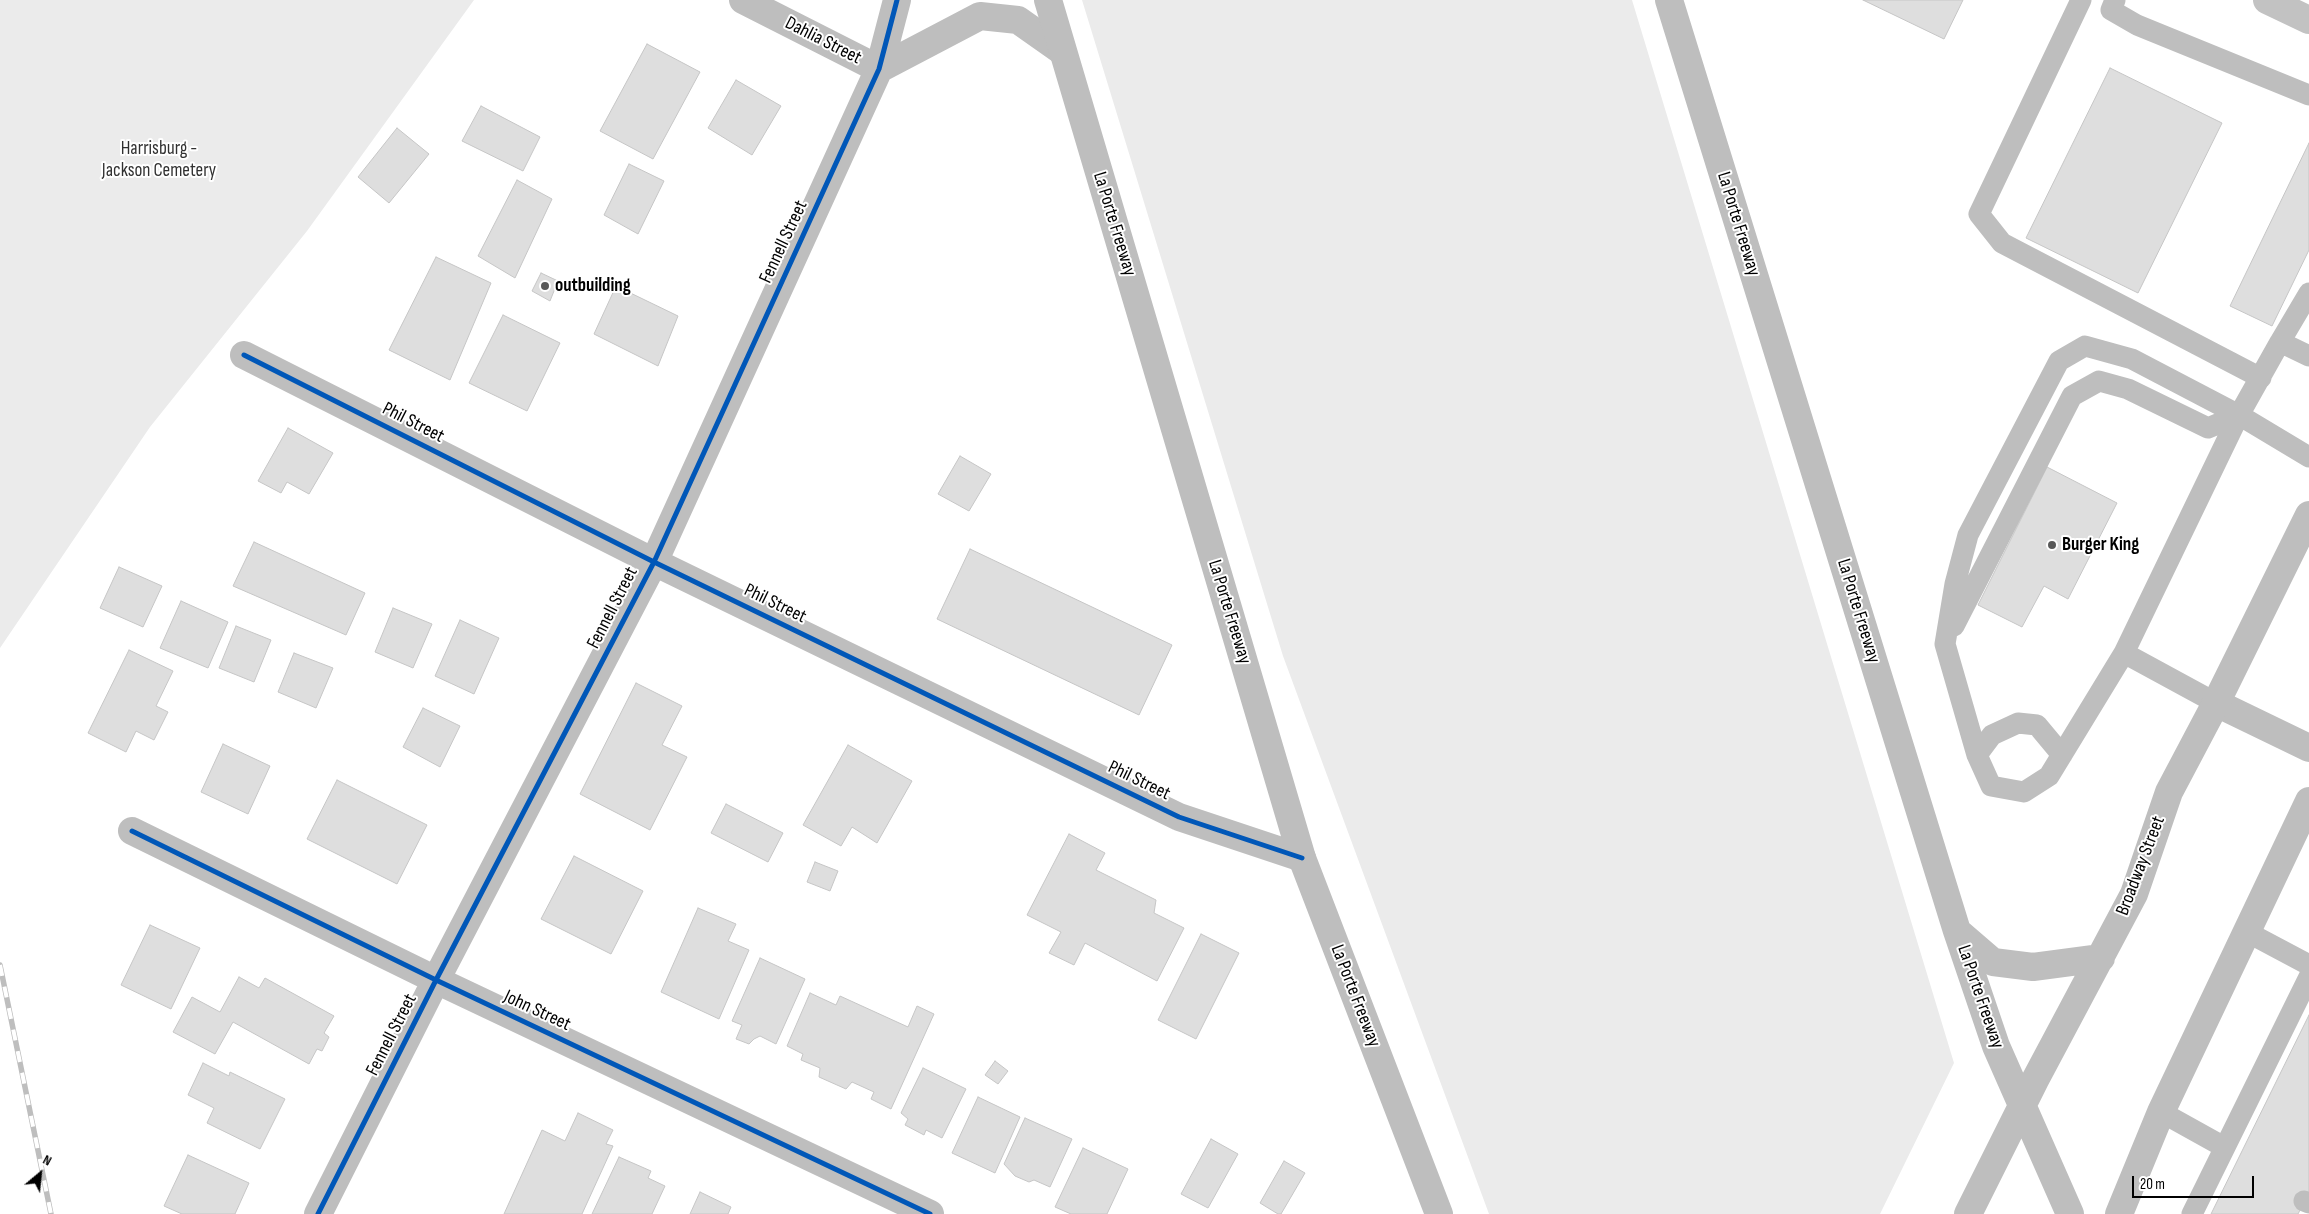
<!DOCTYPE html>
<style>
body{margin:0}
#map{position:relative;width:2309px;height:1214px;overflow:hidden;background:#fff;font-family:"Sofia Sans Condensed",sans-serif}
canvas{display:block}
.north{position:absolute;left:15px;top:1149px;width:50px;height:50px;-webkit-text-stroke:4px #fff;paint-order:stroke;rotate:28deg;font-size:14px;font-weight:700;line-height:20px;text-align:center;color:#000}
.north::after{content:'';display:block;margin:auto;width:18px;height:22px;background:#000;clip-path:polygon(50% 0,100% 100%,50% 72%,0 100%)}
.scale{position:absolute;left:2132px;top:1176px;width:122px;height:22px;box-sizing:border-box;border:2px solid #000;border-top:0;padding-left:6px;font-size:15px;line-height:18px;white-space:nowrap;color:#000;-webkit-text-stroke:4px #fff;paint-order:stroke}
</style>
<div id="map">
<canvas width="2309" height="1214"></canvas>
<div class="north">N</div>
<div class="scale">20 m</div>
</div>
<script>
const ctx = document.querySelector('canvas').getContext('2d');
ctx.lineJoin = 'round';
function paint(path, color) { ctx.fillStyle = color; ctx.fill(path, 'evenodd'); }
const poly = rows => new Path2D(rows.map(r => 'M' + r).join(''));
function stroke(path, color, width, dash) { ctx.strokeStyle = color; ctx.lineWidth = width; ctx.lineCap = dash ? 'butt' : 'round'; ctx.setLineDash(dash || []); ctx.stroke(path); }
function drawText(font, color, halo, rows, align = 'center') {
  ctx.font = font + ' "Sofia Sans Condensed",sans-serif'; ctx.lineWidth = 4; ctx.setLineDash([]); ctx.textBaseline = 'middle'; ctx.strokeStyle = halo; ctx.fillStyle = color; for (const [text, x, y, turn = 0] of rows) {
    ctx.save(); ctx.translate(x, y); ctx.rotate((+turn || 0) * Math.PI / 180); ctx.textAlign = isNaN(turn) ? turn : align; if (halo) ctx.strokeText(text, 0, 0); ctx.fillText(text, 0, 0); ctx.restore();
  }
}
const green = poly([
 [0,0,474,0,307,231,150,427,0,648],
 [1082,0,1632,0,1954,1063,1880,1214,1489,1214,1283,656]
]);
const building = poly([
 [1863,0,1963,0,1944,39,1863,0],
 [647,44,700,72,653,159,600,131,647,44],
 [2110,68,2222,123,2138,293,2026,238,2110,68],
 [736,80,781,106,752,155,708,128,736,80],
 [481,106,540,137,523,171,462,141,481,106],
 [397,128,429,154,389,203,358,177,397,128],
 [2309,143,2309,250,2272,326,2230,306,2309,143],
 [629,164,664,181,638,234,604,215,629,164],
 [517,180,552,199,515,278,478,256,517,180],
 [436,257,491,283,450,380,389,350,436,257],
 [541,273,558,281,550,301,532,291,541,273],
 [616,286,678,316,658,366,594,334,616,286],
 [503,315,560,343,527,411,469,383,503,315],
 [288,428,333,453,309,494,287,482,281,493,258,481,288,428],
 [960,456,991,474,969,511,938,494,960,456],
 [2047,467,2117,503,2068,599,2044,586,2022,627,1978,605,2047,467],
 [254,542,365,593,346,635,233,586,254,542],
 [970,549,1172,645,1139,715,937,619,970,549],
 [119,567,162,586,143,627,100,608,119,567],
 [181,601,228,622,208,668,160,648,181,601],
 [393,608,432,624,413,668,375,652,393,608],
 [460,620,499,638,474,694,435,676,460,620],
 [236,626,271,640,254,682,219,668,236,626],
 [129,650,173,671,156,706,168,712,154,740,136,731,126,752,88,733,129,650],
 [294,653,333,668,316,708,278,692,294,653],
 [636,683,682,706,662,745,687,757,650,830,580,794,636,683],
 [423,708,460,726,440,767,403,747,423,708],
 [223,744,270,766,248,814,201,792,223,744],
 [848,745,912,781,877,843,852,827,841,846,803,825,848,745],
 [337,780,427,825,397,884,307,839,337,780],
 [726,804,783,833,768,862,711,833,726,804],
 [1069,834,1105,853,1096,870,1156,900,1154,913,1184,928,1157,981,1085,943,1074,965,1049,953,1061,932,1027,915,1069,834],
 [574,856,643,891,611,954,541,919,574,856],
 [815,862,838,871,830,891,807,882,815,862],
 [698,908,736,924,728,941,749,950,719,1019,661,992,698,908],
 [150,925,200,948,171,1009,121,985,150,925],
 [1201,934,1239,953,1196,1039,1158,1020,1201,934],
 [760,958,805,979,776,1044,760,1036,754,1039,749,1044,736,1039,742,1025,732,1021,760,958],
 [239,977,259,988,265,978,334,1016,324,1033,329,1037,322,1051,317,1049,309,1064,233,1022,215,1054,173,1032,192,997,220,1012,239,977],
 [810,993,836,1005,840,996,908,1027,917,1006,934,1014,891,1109,871,1099,874,1092,852,1082,846,1089,819,1077,820,1068,801,1060,803,1054,787,1046,810,993],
 [2309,1015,2309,1192,2298,1214,2211,1214,2309,1015],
 [995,1061,1008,1071,998,1084,985,1075,995,1061],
 [203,1063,229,1076,230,1072,285,1099,260,1149,207,1123,214,1108,188,1095,203,1063],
 [923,1068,966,1089,942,1138,926,1130,924,1135,905,1125,908,1119,901,1113,923,1068],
 [978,1097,1020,1117,995,1173,952,1153,978,1097],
 [578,1113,613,1130,606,1144,613,1146,582,1214,504,1214,542,1130,565,1141,578,1113],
 [1025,1118,1072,1139,1050,1187,1034,1180,1029,1182,1015,1176,1004,1164,1025,1118],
 [1211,1139,1238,1154,1208,1208,1181,1194,1211,1139],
 [1083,1148,1128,1169,1107,1214,1071,1214,1055,1207,1083,1148],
 [188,1155,249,1183,235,1214,182,1214,164,1206,188,1155],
 [619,1157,651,1171,648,1178,665,1186,652,1214,592,1214,619,1157],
 [1284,1161,1305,1173,1281,1214,1278,1214,1260,1203,1284,1161],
 [700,1192,731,1207,728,1214,690,1214,700,1192]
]);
const lane = poly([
 [2081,0,1979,214,2002,243,2261,378],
 [2115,0,2111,10,2137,25,2309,95],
 [2309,293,2280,342,2309,356],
 [2280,342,2239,415,2124,653,2049,776,2024,792,1991,786,1977,755,1945,644,1955,584,1968,535,2059,361,2085,346,2132,359,2239,415,2309,457],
 [1954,626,2072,396,2099,381,2128,389,2208,428,2239,415],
 [2124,653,2216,703],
 [1977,755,1992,735,2018,723,2037,725,2062,755],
 [2247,932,2309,965],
 [2161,1112,2224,1147],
 [2304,1201,2309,1203],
 [2192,1214,2309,977]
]);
const street = poly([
 [743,0,879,69],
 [879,69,980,16,1018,20,1062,51],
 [244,355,654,562,1179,817,1302,858],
 [2216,703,2309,748],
 [132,831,436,980,930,1214],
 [318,1214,436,980,654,562,879,69,897,0]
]);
const secondary = poly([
 [2267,0,2309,20]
]);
const primary = poly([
 [1048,0,1302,858,1439,1214],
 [1669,0,1957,931,1996,1046,2070,1214],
 [1957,931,1993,962,2033,967,2101,958],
 [1968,1214,2035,1080,2134,894,2169,792,2216,703,2309,515],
 [2119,1214,2161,1112,2309,801]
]);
const rail = poly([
 [0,965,51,1214]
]);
const cycleway = poly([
 [244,355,654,562,1179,817,1302,858],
 [132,831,436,980,930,1214],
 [318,1214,436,980,654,562,879,69,897,0]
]);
const markers = [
 [545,286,5,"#595959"],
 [2052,545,5,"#595959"]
];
const streetNames = [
 ["Dahlia Street",823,41,27],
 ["La Porte Freeway",1114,224,73],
 ["La Porte Freeway",1738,224,73],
 ["Fennell Street",784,242,-65],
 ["Phil Street",413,423,27],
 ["Phil Street",775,604,26],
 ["Fennell Street",613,608,-63],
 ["La Porte Freeway",1858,611,73],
 ["La Porte Freeway",1229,612,73],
 ["Phil Street",1139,781,26],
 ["Broadway Street",2141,866,-69],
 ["La Porte Freeway",1355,996,69],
 ["La Porte Freeway",1980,997,71],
 ["John Street",537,1011,25],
 ["Fennell Street",392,1035,-63]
];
const parkNames = [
 ["Harrisburg -",159,149],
 ["Jackson Cemetery",159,171]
];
const poiNames = [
 ["outbuilding",555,286],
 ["Burger King",2062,545]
];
paint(green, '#ebebeb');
paint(building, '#dedede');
stroke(building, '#c6c6c6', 1);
stroke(lane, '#bebebe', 21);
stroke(street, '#bebebe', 28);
stroke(secondary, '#c2c2c2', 28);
stroke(primary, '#bebebe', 28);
stroke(rail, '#bebebe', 5.5);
stroke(rail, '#fff', 4, [11]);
stroke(cycleway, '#0057b8', 5);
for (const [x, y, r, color] of markers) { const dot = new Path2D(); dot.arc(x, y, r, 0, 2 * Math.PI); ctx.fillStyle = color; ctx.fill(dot); stroke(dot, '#fff', 2); }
drawText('19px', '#000', '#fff', streetNames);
drawText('19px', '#313131', '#fff', parkNames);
drawText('bold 19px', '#000', '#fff', poiNames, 'left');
</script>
